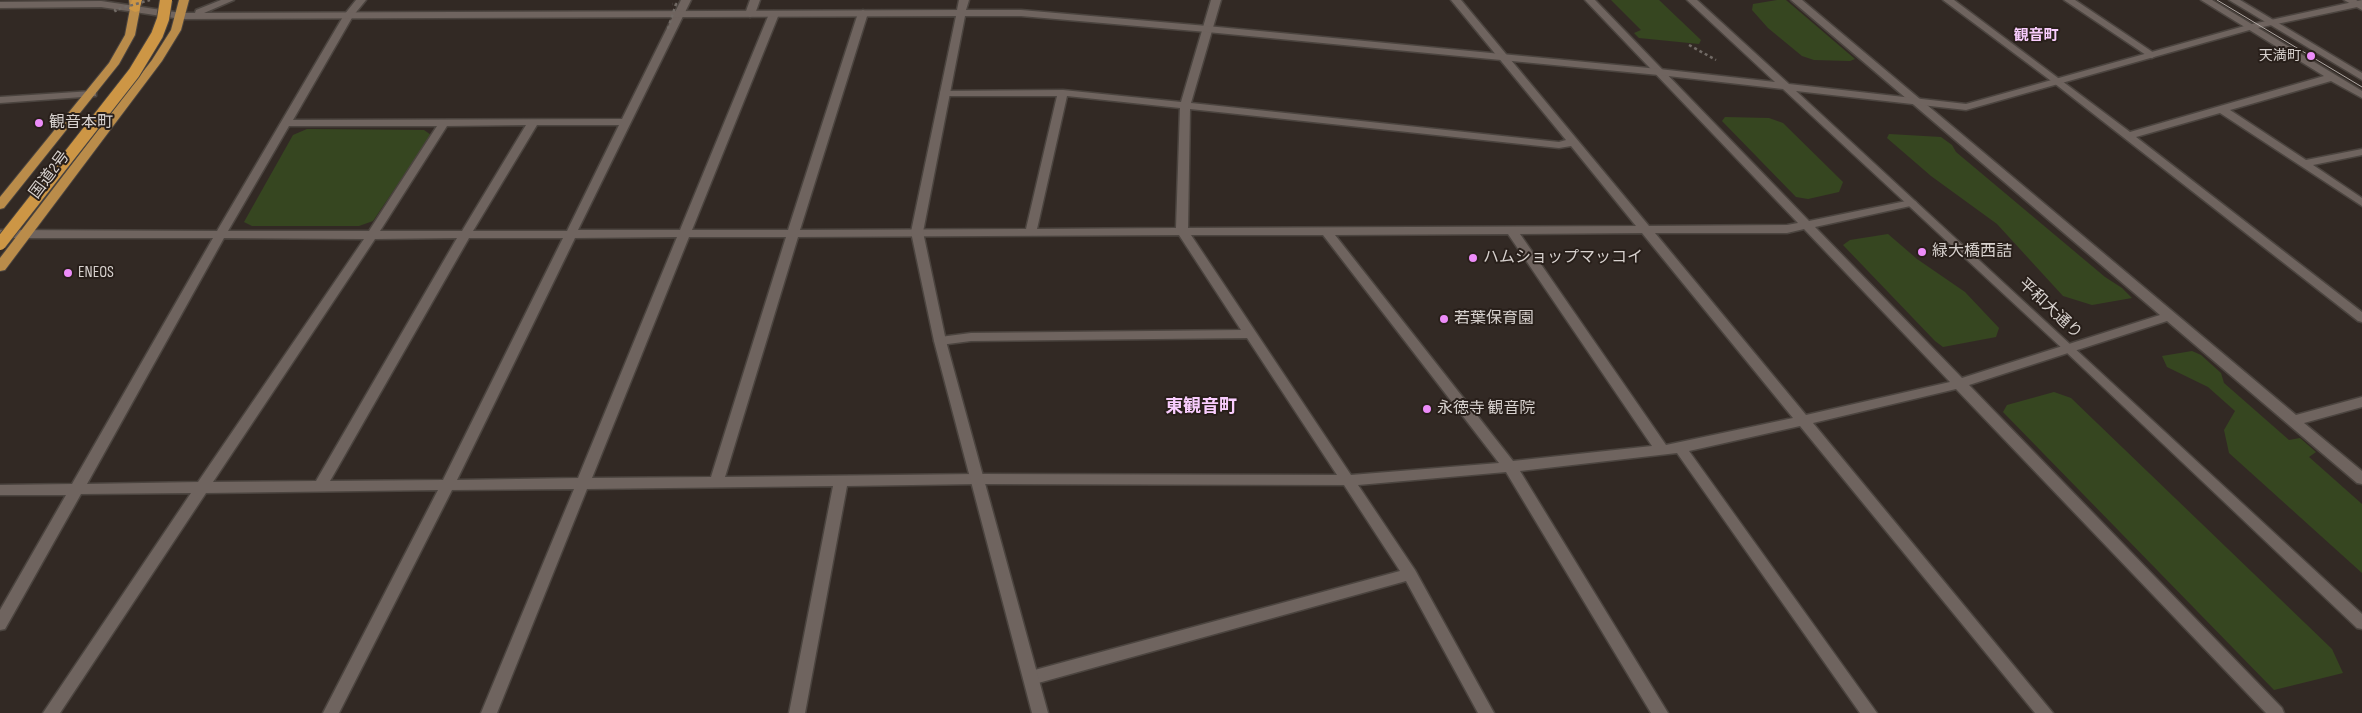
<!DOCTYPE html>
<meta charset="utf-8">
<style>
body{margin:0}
canvas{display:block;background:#322924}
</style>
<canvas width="2362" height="713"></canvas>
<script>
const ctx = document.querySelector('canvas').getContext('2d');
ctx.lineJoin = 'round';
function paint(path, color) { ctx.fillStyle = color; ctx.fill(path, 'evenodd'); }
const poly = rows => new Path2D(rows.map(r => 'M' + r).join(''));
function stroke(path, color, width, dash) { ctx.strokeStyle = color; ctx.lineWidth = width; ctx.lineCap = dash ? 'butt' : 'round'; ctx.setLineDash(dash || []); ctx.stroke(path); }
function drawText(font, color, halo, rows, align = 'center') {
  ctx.font = font + ' "Sofia Sans Condensed","Noto Sans JP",sans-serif'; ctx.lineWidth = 4; ctx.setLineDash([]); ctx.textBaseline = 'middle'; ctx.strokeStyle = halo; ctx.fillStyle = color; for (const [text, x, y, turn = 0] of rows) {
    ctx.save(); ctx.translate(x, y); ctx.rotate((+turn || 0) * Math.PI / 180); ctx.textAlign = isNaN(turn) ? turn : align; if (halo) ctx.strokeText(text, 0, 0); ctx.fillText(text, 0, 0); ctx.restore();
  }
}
const green = poly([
 [1611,0,1659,0,1701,40,1699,44,1639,38,1634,33,1641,30],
 [1777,0,1786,0,1855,59,1850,61,1814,60,1802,56,1768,28,1752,10,1753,4],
 [1725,117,1769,118,1783,123,1843,182,1839,192,1808,199,1796,197,1722,121],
 [307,129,424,130,431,135,373,221,359,226,252,226,244,222,293,135],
 [1889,134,1941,137,1952,145,1956,152,2105,277,2122,288,2132,298,2092,305,2063,296,1997,224,1931,176,1887,138],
 [1888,234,1917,259,1965,292,1999,328,1996,337,1943,347,1935,341,1843,245,1850,240],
 [2192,351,2201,355,2221,373,2224,383,2289,440,2300,438,2316,452,2309,457,2362,504,2362,573,2229,453,2224,430,2235,411,2208,387,2167,367,2162,356],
 [2054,392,2071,398,2332,649,2343,673,2274,690,2003,412,2007,405]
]);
const path = poly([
 [1689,45,1716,60]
]);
const minor = poly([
 [356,0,366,0,353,16,293,120,622,119,681,0,691,0,578,230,680,230,769,14,774,11,779,14,692,230,788,230,858,13,863,10,868,13,800,230,1026,229,1057,96,945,96,940,93,941,91,1063,90,1181,102,1211,0,1221,0,1191,103,1559,142,1566,140,1451,0,1461,0,1649,226,1787,225,1798,223,1585,0,1595,0,1809,221,1911,200,1915,201,1917,203,1915,205,1815,227,1962,378,2160,315,1791,0,1802,0,2296,415,2362,397,2362,407,2304,423,2362,471,2362,484,2357,483,2167,321,1969,385,2282,708,2284,713,2266,713,1956,389,1813,423,2053,713,2035,713,1800,426,1689,451,1877,713,1860,713,1677,453,1520,471,1668,713,1651,713,1506,472,1358,485,1415,570,1494,713,1478,713,1406,581,1031,685,1026,683,1023,678,1026,673,1031,671,1400,571,1344,485,977,484,847,486,805,713,789,713,833,486,587,489,497,713,481,713,574,489,452,490,339,713,323,713,438,490,206,493,60,713,43,713,191,493,81,494,5,629,0,630,0,610,66,495,0,495,0,485,72,484,213,238,0,238,0,230,217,231,344,15,356,0],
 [1067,96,1180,108,1176,228,1037,229,1067,96],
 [1190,109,1559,148,1571,146,1636,226,1188,228,1190,109],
 [526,125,462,231,380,231,447,126,526,125],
 [537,125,619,125,567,231,473,231,537,125],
 [289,126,437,126,369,231,228,231,289,126],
 [1804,229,1950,382,1806,415,1655,233,1787,233,1804,229],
 [1642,233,1793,418,1666,445,1520,234,1642,233],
 [1508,234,1652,446,1513,461,1335,235,1508,234],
 [1179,235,1241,330,971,333,940,337,934,341,940,345,971,341,1247,338,1337,475,977,474,725,477,798,237,1179,235],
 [1191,235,1323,235,1499,463,1351,475,1191,235],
 [677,237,578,478,457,480,575,238,677,237],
 [689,237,786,237,711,477,592,478,689,237],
 [224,238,364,239,198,482,87,484,224,238],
 [457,238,316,481,213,482,375,239,457,238],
 [469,238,563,238,443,480,330,481,469,238],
 [750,0,760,0,755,14,750,17,745,14,750,0],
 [1943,0,1954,0,2130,132,2324,76,2201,0,2212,0,2362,91,2362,98,2331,81,2230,110,2306,160,2362,149,2362,155,2313,165,2362,198,2362,206,2220,113,2136,137,2362,312,2362,322,2358,321,2054,83,1943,0],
 [2064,0,2075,0,2157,55,2152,58,2149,57,2064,0],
 [2229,0,2240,0,2362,73,2362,80,2229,0],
 [2344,0,2356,0,2362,3,2362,10,2344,0],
 [101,1,135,6,140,9,135,12,101,7,0,8,0,2,101,1],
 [92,91,96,92,96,96,0,103,0,97,92,91]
]);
const tertiary = poly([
 [221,0,234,0,204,13,957,10,959,0,969,0,966,10,1021,10,1207,26,1659,69,1775,82,1687,0,1697,0,1789,84,1966,104,2248,25,2362,0,2362,6,2253,29,1966,110,1796,91,2362,614,2362,629,2357,628,2064,350,1783,89,1659,75,1207,32,1021,16,965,16,923,232,946,341,1048,713,1032,713,934,341,911,232,956,16,181,19,135,12,130,9,135,6,181,13,195,13,196,10,221,0]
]);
const trunk = poly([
 [129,0,139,0,140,9,135,35,119,64,4,208,0,209,0,197,109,63,125,35,130,9,129,0],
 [179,0,189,0,181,30,162,61,5,270,0,271,0,258,152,60,171,30,179,0]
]);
const motorway = poly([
 [132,0,142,0,139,11,135,12,129,9,132,0]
]);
const tram = poly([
 [2217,0,2362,87]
]);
const pathBridge = poly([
 [116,12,115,10,150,0],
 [668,29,676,4,672,4]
]);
const motorwayBridge = poly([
 [0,244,134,73,157,35,163,19,166,0]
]);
const markers = [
 [2311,56,5,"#ed8cf9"],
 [39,123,5,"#ed8cf9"],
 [1922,252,5,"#ed8cf9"],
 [1473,258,5,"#ed8cf9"],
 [68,273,5,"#ed8cf9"],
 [1444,319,5,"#ed8cf9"],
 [1427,409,5,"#ed8cf9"]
];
const farPoinames = [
 ["天満町",2301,56]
];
const farNeighbourhoodnames = [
 ["観音町",2036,36]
];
const poiNames = [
 ["観音本町",49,123],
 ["緑大橋西詰",1932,252],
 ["ハムショップマッコイ",1483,258],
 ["ENEOS",78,273],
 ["若葉保育園",1454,319],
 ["永徳寺 観音院",1437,409]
];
const streetNames = [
 ["国道2号",50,175,-53],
 ["平和大通り",2050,309,43]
];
const neighbourhoodNames = [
 ["東観音町",1201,407]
];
paint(green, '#364620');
stroke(minor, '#4b443f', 3);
stroke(tertiary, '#4b443f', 3);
stroke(trunk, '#4b443f', 2);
stroke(motorway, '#4b443f', 3);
stroke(path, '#716a65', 2.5, [3, 3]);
paint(minor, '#6f645f');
paint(tertiary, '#6f645f');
paint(trunk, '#ba8c4a');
paint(motorway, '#cd9645');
stroke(tram, '#aea7a3', 1);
stroke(motorwayBridge, '#4b443f', 14, []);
stroke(pathBridge, '#716a65', 2.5, [3, 3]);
stroke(motorwayBridge, '#cd9645', 12);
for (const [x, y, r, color] of markers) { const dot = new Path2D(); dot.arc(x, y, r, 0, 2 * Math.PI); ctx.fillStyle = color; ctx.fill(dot); stroke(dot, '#281f1a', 2); }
drawText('14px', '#d7d1ce', '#281f1a', farPoinames, 'right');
drawText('bold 15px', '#f9cdfe', '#281f1a', farNeighbourhoodnames);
drawText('16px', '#d7d1ce', '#281f1a', poiNames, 'left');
drawText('16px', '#d7d1ce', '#281f1a', streetNames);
drawText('bold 18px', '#f9cdfe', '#281f1a', neighbourhoodNames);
</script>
